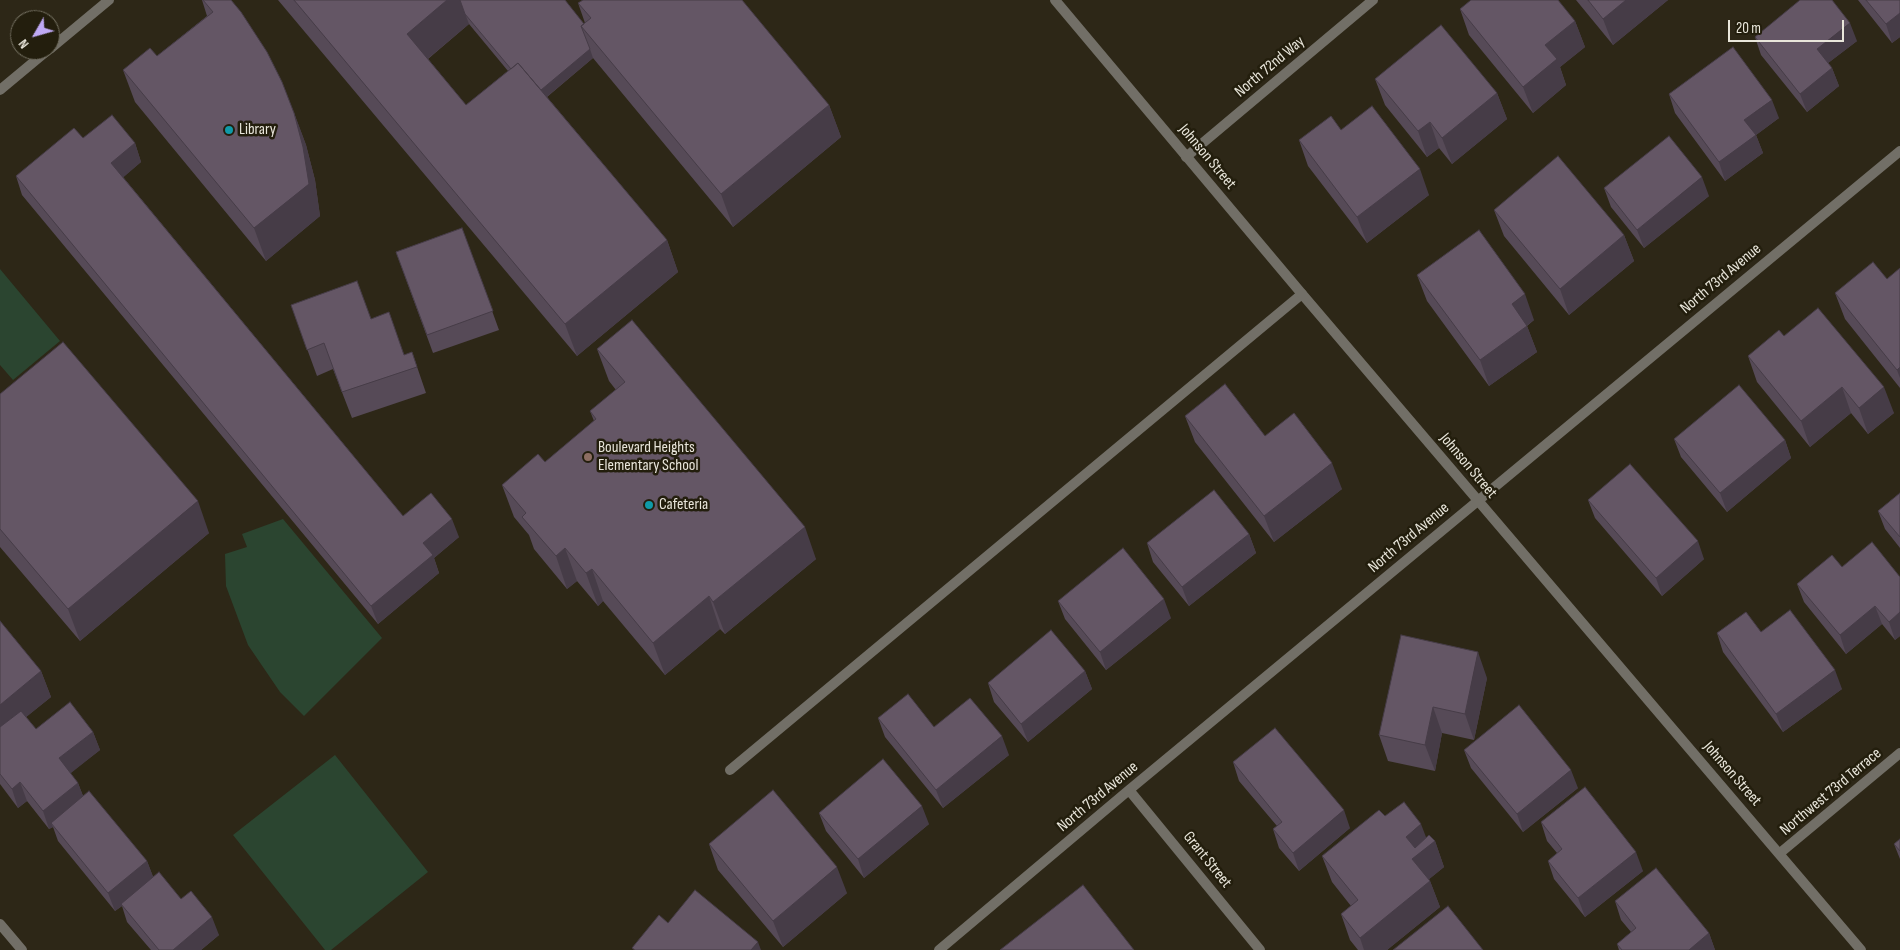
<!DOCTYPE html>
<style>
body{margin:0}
#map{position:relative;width:1900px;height:950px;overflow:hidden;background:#2d2717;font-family:"Sofia Sans Condensed",sans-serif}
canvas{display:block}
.north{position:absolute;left:10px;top:10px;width:50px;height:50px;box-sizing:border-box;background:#231e0d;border:1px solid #726e5f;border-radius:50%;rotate:232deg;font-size:14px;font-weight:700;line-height:20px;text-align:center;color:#e9e6db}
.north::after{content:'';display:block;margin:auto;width:18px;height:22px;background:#bfa9f4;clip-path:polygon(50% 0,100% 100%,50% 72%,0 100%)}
.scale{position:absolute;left:1728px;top:20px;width:116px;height:22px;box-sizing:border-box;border:2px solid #e9e6db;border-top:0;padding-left:6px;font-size:15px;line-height:18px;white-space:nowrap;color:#e9e6db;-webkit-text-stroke:4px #231e0d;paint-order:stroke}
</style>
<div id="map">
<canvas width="1900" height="950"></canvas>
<div class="north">N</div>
<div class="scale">20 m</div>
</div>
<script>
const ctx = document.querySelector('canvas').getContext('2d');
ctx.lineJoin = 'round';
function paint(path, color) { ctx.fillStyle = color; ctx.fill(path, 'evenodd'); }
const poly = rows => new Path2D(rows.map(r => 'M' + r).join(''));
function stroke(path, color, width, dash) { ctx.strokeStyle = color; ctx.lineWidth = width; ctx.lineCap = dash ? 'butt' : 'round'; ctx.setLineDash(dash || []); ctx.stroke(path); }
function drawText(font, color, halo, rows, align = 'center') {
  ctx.font = font + ' "Sofia Sans Condensed",sans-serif'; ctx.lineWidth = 5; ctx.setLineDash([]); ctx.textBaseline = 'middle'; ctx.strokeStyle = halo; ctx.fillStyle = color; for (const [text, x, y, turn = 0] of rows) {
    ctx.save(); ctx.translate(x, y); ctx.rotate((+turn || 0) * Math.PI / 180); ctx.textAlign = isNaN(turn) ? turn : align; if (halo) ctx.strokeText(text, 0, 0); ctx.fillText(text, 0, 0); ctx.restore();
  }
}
const green = poly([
 [0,269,60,341,13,380,0,365],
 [283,519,382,638,304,716,280,692,248,645,226,586,225,554,247,547,242,534],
 [335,755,428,872,331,950,325,950,233,835]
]);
const service = poly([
 [50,49,109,0],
 [0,90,48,50],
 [730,770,1302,294]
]);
const minor = poly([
 [1186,157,1373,0],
 [1129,790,1260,950],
 [1780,853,1900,753],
 [0,924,22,950],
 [939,950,1129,790,1900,151]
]);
const tertiary = poly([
 [1055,0,1302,294,1861,950]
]);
const wall = poly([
 [202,0,231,0,294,113,306,145,315,180,320,216,266,261,135,102,123,70,157,56,207,16],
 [278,0,565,0,584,24,585,23,578,3,829,105,841,137,733,227,593,58,547,97,667,240,678,272,577,356],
 [469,24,508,71,466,105,428,59],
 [1576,0,1668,0,1613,45],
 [1858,0,1900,0,1900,37,1892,43],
 [1460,9,1575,21,1585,47,1560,67,1566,85,1533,113,1469,35],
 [1755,37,1857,41,1828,63,1832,68,1839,86,1807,112,1761,55],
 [1375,79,1497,93,1507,119,1452,164,1439,148,1427,157,1385,105],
 [1669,94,1779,118,1756,135,1763,153,1725,181,1675,113],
 [1341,130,1429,195,1367,243,1308,166,1299,140],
 [83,138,135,143,141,162,123,177,403,516,459,537,434,558,439,573,378,624,22,195,16,176],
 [1604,188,1709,196,1644,248,1611,207],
 [1494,210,1624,235,1634,261,1569,315,1504,236],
 [462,228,499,330,433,353,396,252],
 [1900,268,1900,388,1845,319,1835,293,1887,279],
 [1417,275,1534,320,1527,326,1537,352,1489,386,1427,301],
 [291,305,405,355,412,352,426,393,352,418,333,369,317,376],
 [1784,336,1894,413,1868,434,1851,413,1810,447,1757,382,1748,356],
 [597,349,816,559,725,634,720,629,665,675,603,601,598,606,577,581,567,589,534,549,529,535,514,517,502,485,545,462,594,421,590,411,616,390,609,381],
 [0,394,209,533,80,641,0,547],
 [1185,416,1265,436,1342,489,1274,542,1195,442],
 [1674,439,1785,440,1791,458,1727,512,1681,457],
 [1900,493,1900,548,1885,529,1878,511],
 [1588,500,1704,559,1662,596,1595,518],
 [1249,534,1256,553,1189,606,1153,562,1147,543],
 [1842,567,1900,577,1900,636,1895,640,1882,624,1846,654,1804,602,1797,584],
 [1058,601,1171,618,1106,670,1065,619],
 [0,621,41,671,51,697,26,717,36,729,93,732,100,750,70,773,78,783,83,796,147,861,153,877,181,899,219,935,201,950,151,950,127,922,122,906,115,911,58,841,53,827,49,829,27,801,18,808,0,784],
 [1761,632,1842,689,1783,732,1723,652,1717,633],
 [1085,671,1092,689,1028,742,994,702,988,683],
 [1487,678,1474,740,1442,733,1435,771,1388,761,1379,735],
 [878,718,1009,755,943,808,885,737],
 [1464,750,1578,788,1523,832,1471,768],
 [1233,762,1350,828,1299,871,1279,848,1273,829,1277,826,1239,781],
 [819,813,929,824,864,878,826,831],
 [1385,816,1426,838,1435,841,1444,867,1429,879,1430,881,1440,907,1387,950,1358,950,1350,940,1341,914,1351,906,1332,882,1322,856],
 [1541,822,1643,871,1585,917,1554,879,1548,861,1557,853,1547,841],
 [1900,839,1900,859,1894,844],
 [709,844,847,893,783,947,718,870],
 [1615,901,1709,933,1715,950,1619,950,1617,944,1631,932,1621,920]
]);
const shadedWall = poly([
 [447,0,460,0,469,24,419,66,407,34],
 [1626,0,1668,0,1613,45,1603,19],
 [1900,13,1900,37,1892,43,1886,24],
 [1575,21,1585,47,1560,67,1566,85,1533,113,1523,87,1545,45],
 [1850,23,1857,41,1823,67,1817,49],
 [590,49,593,58,537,105,534,96],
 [1832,68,1839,86,1807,112,1800,94],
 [1497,93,1507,119,1452,164,1442,138],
 [1772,100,1779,118,1756,135,1763,153,1725,181,1719,162,1744,120],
 [829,105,841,137,733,227,721,194],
 [294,113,306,145,315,180,320,216,266,261,254,228],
 [1430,122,1439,148,1427,157,1418,131],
 [135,143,141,162,118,182,111,163],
 [1420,169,1429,195,1367,243,1357,217],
 [1702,177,1709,196,1644,248,1637,230],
 [1624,235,1634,261,1569,315,1560,289],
 [667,240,678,272,577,356,565,324],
 [1525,294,1534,320,1521,330,1512,304],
 [1527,326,1537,352,1489,386,1480,360],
 [1900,367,1900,378,1897,370],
 [1842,387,1851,413,1810,447,1801,421],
 [1884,387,1894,413,1868,434,1859,408],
 [1785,440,1791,458,1727,512,1720,493],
 [1332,463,1342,489,1274,542,1264,516],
 [198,501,209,533,80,641,68,609],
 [452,519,459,537,434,558,439,573,378,624,371,606,423,543],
 [805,527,816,559,725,634,713,602],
 [1249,534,1256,553,1189,606,1182,587],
 [1698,541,1704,559,1662,596,1656,578],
 [565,548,577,581,567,589,556,556],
 [592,569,603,601,598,606,586,573],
 [709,596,720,629,665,675,653,643],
 [1164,599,1171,618,1106,670,1100,652],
 [1875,606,1882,624,1846,654,1840,635],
 [1900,612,1900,636,1895,640,1889,622],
 [1478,652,1487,678,1474,740,1465,714],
 [1835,670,1842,689,1783,732,1776,714],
 [41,671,51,697,0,738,0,705],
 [1085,671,1092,689,1028,742,1021,724],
 [1433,707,1442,733,1435,771,1425,745],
 [93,732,100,750,66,777,59,758],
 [1002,736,1009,755,943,808,936,790],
 [1571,770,1578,788,1523,832,1517,814],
 [20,782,27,801,18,808,12,789],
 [78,783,85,801,51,823,53,827,49,829,43,811],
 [922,806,929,824,864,878,858,859],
 [1344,810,1350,828,1299,871,1293,853],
 [1421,824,1429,845,1435,841,1444,867,1422,885,1412,859,1406,837],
 [1636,852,1643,871,1585,917,1578,898],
 [147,861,154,879,121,904,122,906,115,911,108,893],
 [837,867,847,893,783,947,773,921],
 [1430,881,1440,907,1387,950,1364,950,1360,938],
 [212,917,219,935,201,950,173,950],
 [1709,933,1715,950,1689,950],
 [758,942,761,950,751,950]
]);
const building = poly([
 [203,0,231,0,241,12,267,52,282,82,294,113,303,147,309,184,254,228,123,70,150,48,157,56,213,12,203,0],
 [294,0,447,0,407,34,466,105,518,63,667,240,565,324,294,0],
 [460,0,565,0,584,24,581,26,590,49,541,90,518,63,511,69,465,14,460,0],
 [583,0,742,0,829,105,721,194,581,26,591,18,578,3,583,0],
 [1471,0,1558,0,1575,21,1545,45,1557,59,1523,87,1460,9,1471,0],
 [1588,0,1626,0,1603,19,1588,0],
 [1800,0,1832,0,1850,23,1817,49,1832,68,1800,94,1755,37,1800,0],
 [1866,0,1900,0,1900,13,1886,24,1866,0],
 [1441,25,1497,93,1442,138,1430,122,1418,131,1375,79,1441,25],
 [1733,47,1772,100,1744,120,1756,135,1719,162,1669,94,1733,47],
 [1372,106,1420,169,1357,217,1299,140,1331,116,1341,130,1372,106],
 [112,115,135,143,111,163,403,516,431,493,452,519,423,543,433,555,371,606,16,176,74,128,83,138,112,115],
 [1669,136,1702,177,1637,230,1604,188,1669,136],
 [1558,156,1624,235,1560,289,1494,210,1558,156],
 [462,228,493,311,427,335,396,252,462,228],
 [1479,230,1525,294,1512,304,1527,326,1480,360,1417,275,1479,230],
 [1873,262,1887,279,1900,268,1900,367,1897,370,1835,293,1873,262],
 [357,281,371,319,389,312,404,355,412,352,417,367,342,392,324,343,307,350,291,305,357,281],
 [1818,308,1884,387,1859,408,1842,387,1801,421,1748,356,1779,330,1784,336,1818,308],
 [632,320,805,527,713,602,709,596,653,643,592,569,586,573,565,548,556,556,522,517,526,513,502,485,538,454,545,462,596,419,590,411,625,382,597,349,632,320],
 [63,342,198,501,68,609,0,529,0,394,63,342],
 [1225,384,1265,436,1294,413,1332,463,1264,516,1185,416,1225,384],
 [1739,385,1785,440,1720,493,1674,439,1739,385],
 [1630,464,1698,541,1656,578,1588,500,1630,464],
 [1214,490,1249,534,1182,587,1147,543,1214,490],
 [1900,493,1900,537,1878,511,1900,493],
 [1872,542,1900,577,1900,612,1889,622,1875,606,1840,635,1797,584,1832,555,1842,567,1872,542],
 [1123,548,1164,599,1100,652,1058,601,1123,548],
 [1790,610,1835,670,1776,714,1717,633,1746,612,1761,632,1790,610],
 [0,621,41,671,0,705,0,621],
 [1051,630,1085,671,1021,724,988,683,1051,630],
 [1401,635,1478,652,1465,714,1433,707,1425,745,1379,735,1401,635],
 [908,694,934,727,970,698,1002,736,936,790,878,718,908,694],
 [70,702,93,732,59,758,78,783,43,811,20,782,12,789,0,774,0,727,21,711,36,729,70,702],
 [1519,705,1571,770,1517,814,1464,750,1519,705],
 [1275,728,1344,810,1293,853,1273,829,1282,822,1233,762,1275,728],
 [883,759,922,806,858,859,819,813,883,759],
 [1585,787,1636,852,1578,898,1548,861,1562,849,1541,822,1585,787],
 [773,790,837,867,773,921,709,844,773,790],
 [89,791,147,861,108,893,51,823,89,791],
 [1404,802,1421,824,1406,837,1415,848,1429,835,1435,841,1412,859,1430,881,1360,938,1341,914,1358,900,1322,856,1379,810,1385,816,1404,802],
 [1900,839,1900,851,1894,844,1900,839],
 [1656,868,1709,933,1689,950,1622,950,1617,944,1636,928,1615,901,1656,868],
 [159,872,181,899,191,891,212,917,173,950,159,950,121,904,159,872],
 [1083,885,1134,950,1000,950,1083,885],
 [695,890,758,942,751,950,635,950,632,948,659,915,668,923,695,890],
 [1448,906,1483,950,1393,950,1448,906]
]);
const markers = [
 [229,130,5,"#0f9aa8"],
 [588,457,5,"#8d6e63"],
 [649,505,5,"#0f9aa8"]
];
const streetNames = [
 ["North 72nd Way",1270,67,-40],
 ["Johnson Street",1207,157,50],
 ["North 73rd Avenue",1721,279,-40],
 ["Johnson Street",1468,466,50],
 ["North 73rd Avenue",1409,538,-40],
 ["Johnson Street",1732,774,49],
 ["Northwest 73rd Terrace",1831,792,-40],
 ["North 73rd Avenue",1098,797,-40],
 ["Grant Street",1207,860,51]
];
const poiNames = [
 ["Library",239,130],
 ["Boulevard Heights",598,448],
 ["Elementary School",598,466],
 ["Cafeteria",659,505]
];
paint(green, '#2b4530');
stroke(service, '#726f67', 10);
stroke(minor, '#726f67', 10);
stroke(tertiary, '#726f67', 10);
paint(wall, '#564a57');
paint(shadedWall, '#463c47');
paint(building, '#645665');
stroke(building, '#463c47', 1);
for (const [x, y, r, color] of markers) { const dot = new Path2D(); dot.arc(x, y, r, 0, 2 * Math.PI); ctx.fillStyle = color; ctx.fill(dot); stroke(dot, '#231e0d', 2); }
drawText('16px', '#e9e6db', '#231e0d', streetNames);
drawText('16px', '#e9e6db', '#231e0d', poiNames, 'left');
</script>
